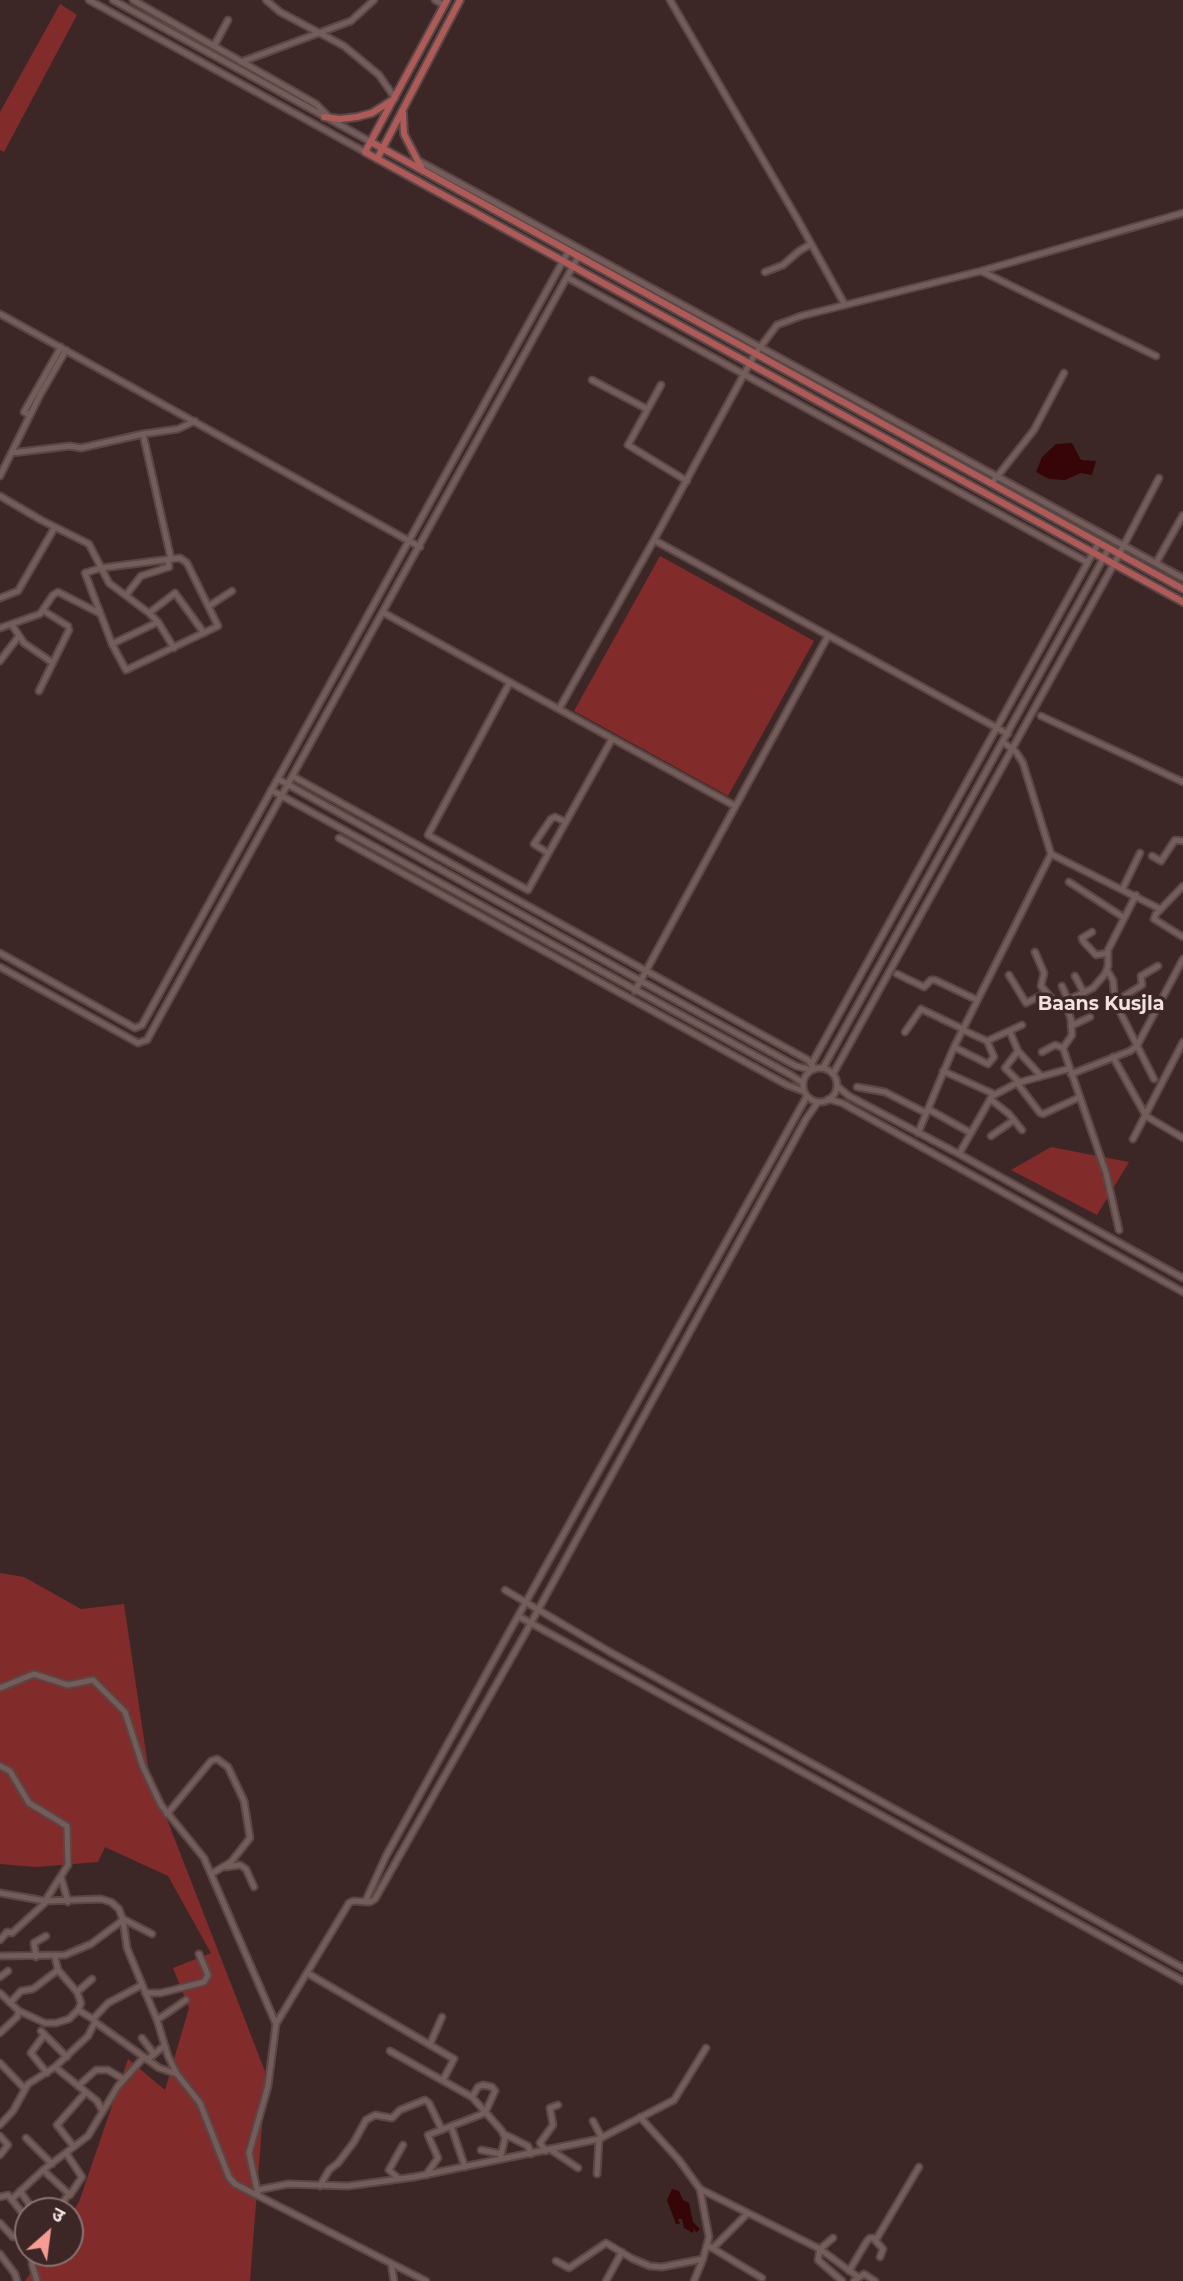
<!DOCTYPE html>
<meta charset="utf-8">
<style>
body{margin:0}
#map{position:relative;width:1183px;height:2281px;overflow:hidden;background:#3d2726;font-family:Montserrat,"Noto Sans Devanagari",sans-serif}
canvas{display:block}
.north{position:absolute;left:14px;top:2197px;width:70px;height:70px;box-sizing:border-box;background:#3d2726;border:2px solid #857271;border-radius:50%;rotate:28deg;font-size:19px;font-weight:700;line-height:28px;text-align:center;color:#f1e2e1}
.north::after{content:'';display:block;margin:auto;width:24px;height:32px;background:#f59c95;clip-path:polygon(50% 0,100% 100%,50% 72%,0 100%)}
</style>
<div id="map">
<canvas width="1183" height="2281"></canvas>
<div class="north">उ</div>
</div>
<script>
const ctx = document.querySelector('canvas').getContext('2d');
ctx.lineJoin = 'round';
function paint(path, color) { ctx.fillStyle = color; ctx.fill(path, 'evenodd'); }
const poly = rows => new Path2D(rows.map(r => 'M' + r).join(''));
function stroke(path, color, width, dash) { ctx.strokeStyle = color; ctx.lineWidth = width; ctx.lineCap = dash ? 'butt' : 'round'; ctx.setLineDash(dash || []); ctx.stroke(path); }
function drawText(font, color, halo, rows, align = 'center') {
  ctx.font = font + ' Montserrat,sans-serif'; ctx.lineWidth = 7; ctx.setLineDash([]); ctx.textBaseline = 'middle'; ctx.strokeStyle = halo; ctx.fillStyle = color; for (const [text, x, y, turn = 0] of rows) {
    ctx.save(); ctx.translate(x, y); ctx.rotate((+turn || 0) * Math.PI / 180); ctx.textAlign = isNaN(turn) ? turn : align; if (halo) ctx.strokeText(text, 0, 0); ctx.fillText(text, 0, 0); ctx.restore();
  }
}
const green = poly([
 [60,4,77,15,4,152,0,150,0,112],
 [660,556,814,641,728,796,574,711],
 [1051,1147,1129,1162,1097,1215,1011,1170],
 [0,1573,24,1577,81,1609,124,1604,149,1773,266,2074,250,2281,25,2281,44,2253,70,2253,70,2215,79,2202,128,2059,165,2090,189,2008,173,1968,211,1953,168,1876,105,1847,98,1862,36,1867,0,1864]
]);
const water = poly([
 [1072,443,1081,460,1096,461,1092,475,1081,473,1065,480,1049,479,1036,472,1042,457,1056,444],
 [672,2189,679,2191,683,2200,689,2203,693,2222,700,2229,696,2233,694,2228,693,2233,684,2228,682,2219,678,2219,680,2224,676,2224,667,2200]
]);
const minor = poly([
 [89,0,365,152],
 [113,0,371,142],
 [133,0,316,104,330,118],
 [266,0,280,12,344,46,379,75,395,98],
 [435,0,444,5],
 [670,0,798,220,845,305],
 [214,46,228,20],
 [241,62,351,21,374,0],
 [419,161,1183,578],
 [981,271,1156,356],
 [765,272,783,265,799,251,811,244],
 [568,278,1087,562],
 [0,314,420,547],
 [592,380,647,409],
 [661,385,628,445,687,481],
 [30,415,24,412,61,347],
 [143,434,171,559,180,558,187,563,218,626,126,670,112,644,85,573,101,568,171,559],
 [11,453,70,446,81,448,143,434,178,429,195,421],
 [0,476,40,395,66,350],
 [992,483,1034,430,1064,373],
 [0,496,41,520,89,544,109,583,149,613,175,593,204,633],
 [654,540,1008,734],
 [1156,563,1183,515],
 [126,595,141,576,169,567,168,559],
 [0,598,18,591,55,527],
 [209,606,232,591],
 [44,611,68,626],
 [384,613,735,806],
 [158,622,174,648],
 [12,625,24,643,53,663],
 [0,628,40,614,53,595,58,592,99,613],
 [112,644,158,622,149,613],
 [0,661,19,636],
 [510,682,428,835,528,890,612,739],
 [39,691,69,630],
 [559,709,654,540,755,354,777,325,801,316,981,271,1183,213],
 [1041,716,1183,782],
 [1003,742,1016,752,1023,763,1051,854,1160,909],
 [294,777,808,1060,815,1069],
 [278,779,641,981,796,1066,811,1070],
 [271,790,791,1075,803,1083],
 [339,838,787,1085,803,1091],
 [548,853,534,844,551,819,555,817,566,822],
 [1152,856,1161,861,1175,840,1183,841],
 [1069,882,1123,917],
 [1183,886,1156,914,1154,919,1183,937],
 [1123,888,1140,853],
 [1092,932,1082,938,1083,941,1096,955,1108,953],
 [1035,952,1044,973,1041,986,1054,1001,1066,1005],
 [0,953,135,1028,142,1025,568,252],
 [0,967,138,1043,147,1040,578,257],
 [1107,970,1113,980,1115,1002,1154,1079],
 [897,974,924,987,931,980,935,980,977,1000],
 [1009,975,1026,1003,1046,993],
 [1075,976,1084,993],
 [1062,986,1068,1000],
 [635,991,828,636],
 [1115,1002,1142,985,1141,976,1158,966],
 [1071,1026,1090,1017],
 [905,1032,921,1009,963,1029],
 [1010,1032,1018,1051,1041,1076],
 [987,1041,1022,1025],
 [954,1047,988,1064,994,1057,987,1041,963,1030],
 [1018,1051,1005,1068,1020,1083],
 [1042,1052,1055,1045,1063,1048],
 [1113,1057,1146,1116,1183,1138],
 [812,1063,1099,542],
 [823,1068,1109,548],
 '803 1085a17 17 0 1 1 34 0a17 17 0 1 1-34 0Z',
 [943,1071,994,1094],
 [833,1074,1114,564,1159,478],
 [1071,1074,1130,1051,1137,1046,1183,959],
 [1017,1083,1040,1113,1043,1114,1080,1097],
 [837,1086,849,1096,959,1154,1183,1278],
 [857,1087,885,1092,926,1113],
 [828,1099,842,1103,1183,1292],
 [990,1099,1009,1114,1022,1130],
 [928,1109,971,1133],
 [918,1133,954,1047,1051,854],
 [991,1136,1014,1120],
 [1133,1139,1183,1042],
 [959,1154,992,1096,1017,1083,1068,1069],
 [1119,1230,1106,1173,1063,1048,1072,1035,1071,1020,1066,1003,1068,1000,1093,988,1105,974,1108,966,1108,950,1136,895],
 [505,1590,610,1652,1183,1968],
 [518,1616,1183,1981],
 [0,1688,34,1674,68,1685,93,1680,125,1712,143,1767,161,1805,204,1858,276,2024],
 [0,1766,10,1771,29,1803,67,1826,68,1865,45,1901],
 [167,1814,211,1761,217,1759,228,1767,244,1801,250,1838,231,1862,211,1874],
 [226,1867,240,1865,246,1869,254,1887],
 [61,1877,68,1902],
 [0,1893,45,1901,101,1899,111,1902,119,1909,123,1920,127,1948,157,2020,168,2056,177,2074,200,2103,229,2177,235,2184,426,2281],
 [365,1902,386,1856,502,1645,807,1096],
 [123,1919,152,1934],
 [0,1940,7,1932,12,1933,46,1902],
 [0,1956,65,1955,91,1944,123,1920],
 [36,1957,34,1943,46,1936],
 [58,1970,77,1992,81,2003,78,2010],
 [307,1973,454,2059,443,2080],
 [0,1977,8,1971],
 [77,1992,92,1979],
 [0,1993,19,2011,45,2023,56,2023,69,2019,78,2010,93,2019,95,2022,88,2036,55,2067,97,2101,102,2110],
 [145,1993,161,1993,204,1982,208,1975,199,1954],
 [10,2003,21,1991,33,1989,58,1970,55,1957],
 [93,2019,108,2003,142,1985],
 [157,2020,186,2000],
 [95,2022,144,2057],
 [41,2031,67,2057],
 [0,2033,17,2017,19,2011],
 [44,2035,31,2053,47,2073],
 [142,2038,154,2054],
 [430,2044,442,2017],
 [390,2051,472,2097,502,2131,505,2138,500,2159],
 [147,2060,164,2046],
 [0,2063,24,2088],
 [78,2086,96,2070,108,2070,123,2079],
 [472,2097,478,2087,483,2085,492,2087,495,2091,485,2113],
 [593,2121,602,2138],
 [0,2125,13,2111,28,2084,55,2067],
 [451,2126,465,2167],
 [504,2134,528,2146,531,2154],
 [0,2136,8,2145,0,2155],
 [26,2138,52,2164],
 [74,2147,57,2125,86,2092],
 [481,2150,501,2154],
 [551,2150,578,2168],
 [546,2151,540,2143,553,2125,550,2108,558,2105],
 [66,2153,82,2177,70,2195],
 [43,2170,69,2194,56,2211],
 [597,2174,599,2139],
 [426,2175,438,2158,428,2135,485,2113],
 [399,2179,389,2170,403,2145],
 [320,2186,329,2170,338,2163,354,2142,366,2120,375,2115,392,2118,400,2110,425,2100,429,2103,442,2130],
 [700,2189,820,2249,833,2238],
 [257,2190,288,2184,348,2186,414,2177,599,2139,674,2100,706,2048],
 [20,2191,34,2211],
 [258,2194,249,2153,268,2086,276,2024,349,1903,353,1901,370,1902,375,1899,526,1632,806,1119,818,1102],
 [0,2197,8,2195,28,2220],
 [12,2199,43,2170,88,2136,118,2086,144,2057,159,2068,177,2074],
 [0,2223,13,2237],
 [70,2236,74,2240],
 [875,2240,883,2249,880,2257],
 [707,2245,762,2278],
 [713,2248,748,2213],
 [33,2253,32,2264,37,2281],
 [0,2254,15,2274,17,2281],
 [556,2261,569,2268,606,2243,633,2259,650,2266,662,2267,703,2259,709,2237,700,2189,679,2160,640,2117],
 [391,2263,394,2281],
 [849,2271,867,2241,870,2238,877,2238,919,2167],
 [606,2281,622,2252],
 [694,2281,703,2259],
 [842,2281,818,2260,820,2249,858,2277],
 [854,2281,864,2274,875,2281]
]);
const major = poly([
 [447,0,365,152,1183,602],
 [403,113,404,134,423,171],
 [324,117,340,119,357,117,372,113,394,99],
 [371,142,1183,589],
 [377,159,460,0]
]);
const neighbourhoodNames = [
 ["Baans Kusjla",1101,1004]
];
paint(green, '#822b2b');
paint(water, '#360507');
stroke(minor, '#594746', 9);
stroke(major, '#594746', 10);
stroke(minor, '#745c5a', 5);
stroke(major, '#ad5a58', 6);
drawText('bold 19px', '#f1e2e1', '#3d2726', neighbourhoodNames);
</script>
